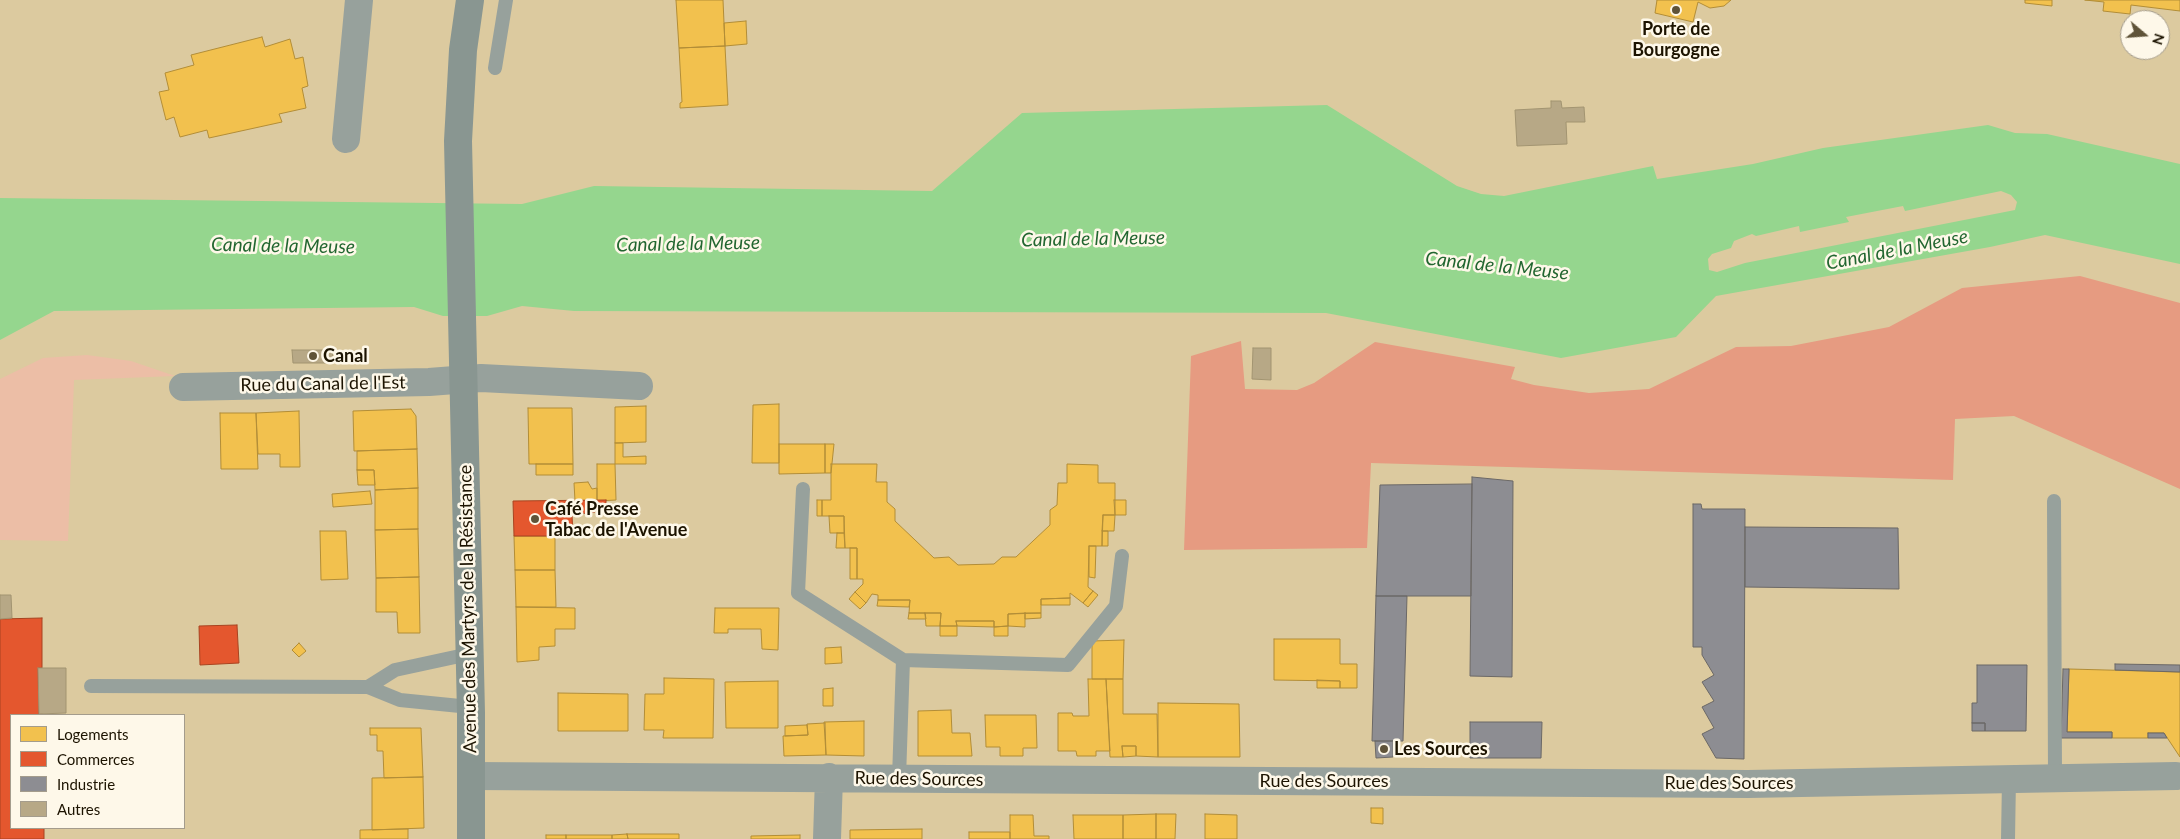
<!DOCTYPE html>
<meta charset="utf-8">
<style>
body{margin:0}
#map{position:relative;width:2180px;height:839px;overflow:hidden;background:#dcca9f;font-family:Lato,sans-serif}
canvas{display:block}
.legend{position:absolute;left:10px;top:714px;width:175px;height:115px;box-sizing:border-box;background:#fef8e9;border:1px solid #a49c8c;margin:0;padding:6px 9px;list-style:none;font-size:15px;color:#1c1300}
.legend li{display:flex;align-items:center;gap:10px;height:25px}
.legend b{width:25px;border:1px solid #a49c8c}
.north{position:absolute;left:2120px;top:10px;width:50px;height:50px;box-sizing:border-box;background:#fef8e9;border:1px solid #a49c8c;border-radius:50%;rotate:108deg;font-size:14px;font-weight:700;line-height:20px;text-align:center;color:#1c1300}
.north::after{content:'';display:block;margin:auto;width:18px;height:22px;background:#5f5338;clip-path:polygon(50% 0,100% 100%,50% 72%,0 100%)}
</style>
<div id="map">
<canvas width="2180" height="839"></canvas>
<ul class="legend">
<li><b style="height:14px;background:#f2c14e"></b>Logements</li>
<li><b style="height:14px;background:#e4572e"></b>Commerces</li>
<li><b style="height:14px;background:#8d8d92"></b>Industrie</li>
<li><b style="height:14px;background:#b7a886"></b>Autres</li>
</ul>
<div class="north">N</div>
</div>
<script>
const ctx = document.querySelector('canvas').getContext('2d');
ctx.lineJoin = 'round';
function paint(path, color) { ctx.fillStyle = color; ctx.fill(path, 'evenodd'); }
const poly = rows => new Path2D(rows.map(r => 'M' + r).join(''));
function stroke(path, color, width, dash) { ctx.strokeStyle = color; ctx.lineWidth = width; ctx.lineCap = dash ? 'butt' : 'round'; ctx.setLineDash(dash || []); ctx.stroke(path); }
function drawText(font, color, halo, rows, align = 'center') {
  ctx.font = font + ' Lato,sans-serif'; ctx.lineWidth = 5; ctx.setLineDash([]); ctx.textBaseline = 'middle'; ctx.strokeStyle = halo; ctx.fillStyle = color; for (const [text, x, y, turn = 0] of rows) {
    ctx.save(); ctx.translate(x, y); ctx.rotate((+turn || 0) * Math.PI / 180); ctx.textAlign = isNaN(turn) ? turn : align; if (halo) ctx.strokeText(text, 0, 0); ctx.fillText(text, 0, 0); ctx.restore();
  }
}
const green = poly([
 [87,355,131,361,175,376,74,380,68,541,0,540,0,379,43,358]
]);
const forest = poly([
 [2080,276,2180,303,2180,489,2014,416,1955,419,1953,480,1371,463,1367,548,1184,550,1191,356,1241,341,1245,389,1297,390,1314,383,1375,342,1515,367,1511,379,1534,385,1589,393,1649,389,1736,347,1791,346,1889,327,1962,288]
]);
const water = poly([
 [1327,105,1457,186,1481,194,1504,196,1653,166,1657,179,1753,164,1823,148,1988,125,2015,133,2047,134,2180,164,2180,264,2045,235,1990,247,1716,296,1676,337,1561,358,1326,313,574,311,522,306,487,316,443,316,414,307,54,311,0,340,0,198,522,204,594,186,932,191,1022,113],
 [2001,191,2011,195,2017,202,2015,210,1745,263,1717,272,1709,270,1708,259,1712,254,1731,248,1734,241,1752,234,1756,236,1799,226,1800,232,1849,222,1846,217,1903,206,1905,211]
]);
const homes = poly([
 [676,0,723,0,725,46,679,48,676,0],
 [1657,0,1731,0,1724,6,1710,8,1698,2,1693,22,1655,13,1657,0],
 [2025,0,2052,0,2052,6,2025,3,2025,0],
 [2085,0,2180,0,2180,11,2131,5,2130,14,2103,11,2104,2,2085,0],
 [746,21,747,44,725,46,724,23,746,21],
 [262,37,265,47,290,39,295,59,303,57,308,86,302,88,306,108,279,114,282,122,209,138,207,130,180,137,174,117,166,120,159,92,169,90,165,73,194,65,191,55,262,37],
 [725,46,728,105,680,108,680,103,682,102,679,48,725,46],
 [779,404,779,463,752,463,753,405,779,404],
 [646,406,646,442,615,443,615,407,646,406],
 [528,408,572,408,573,464,529,464,528,408],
 [411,409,416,416,417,449,354,451,353,411,411,409],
 [299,411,300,467,280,467,280,454,258,454,256,413,299,411],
 [220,413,256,413,258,469,221,469,220,413],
 [615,443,623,443,623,457,646,456,646,464,615,464,615,443],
 [779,444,825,444,825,473,779,474,779,444],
 [825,444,834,444,831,473,825,473,825,444],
 [417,449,418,488,375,490,374,470,357,470,357,451,417,449],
 [536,464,573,464,573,475,536,475,536,464],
 [597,464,615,464,616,500,597,501,597,464],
 [831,464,877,464,876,482,887,482,887,502,895,509,895,521,934,558,949,557,958,565,994,564,1002,557,1016,557,1050,525,1050,510,1057,505,1058,483,1067,483,1067,464,1098,465,1098,483,1115,483,1115,515,1103,515,1102,546,1089,546,1088,587,1093,591,1083,603,1070,593,1070,598,1041,599,1041,613,1008,614,1008,626,994,627,994,621,956,621,957,626,940,626,941,613,909,613,910,600,878,600,878,595,872,594,866,603,855,592,863,584,863,579,857,579,857,548,845,548,844,516,822,516,822,500,831,500,831,464],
 [357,470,374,470,375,485,358,485,357,470],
 [588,482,592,489,597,488,597,501,575,501,574,483,588,482],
 [418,488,418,529,375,530,375,490,418,488],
 [370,491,372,504,333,507,332,494,370,491],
 [817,500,822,500,822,516,817,516,817,500],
 [1114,500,1126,500,1126,515,1115,515,1114,500],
 [1103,515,1115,515,1114,531,1102,531,1103,515],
 [829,516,844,516,844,533,830,533,829,516],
 [418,529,419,577,376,578,375,530,418,529],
 [320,531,346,531,348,579,321,580,320,531],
 [1102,531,1108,531,1108,546,1102,546,1102,531],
 [837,533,844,533,845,548,836,548,837,533],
 [514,536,555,536,555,570,515,570,514,536],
 [1089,546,1096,546,1095,578,1089,577,1089,546],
 [850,548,857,548,857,579,850,579,850,548],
 [515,570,555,570,556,607,516,607,515,570],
 [419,577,420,633,398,633,397,612,376,612,376,578,419,577],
 [1093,591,1098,595,1088,607,1083,603,1093,591],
 [855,592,866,603,860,609,849,599,855,592],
 [1070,598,1070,605,1041,605,1041,599,1070,598],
 [878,600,910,600,909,607,877,606,878,600],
 [516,607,575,608,575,629,555,629,555,646,539,647,539,660,517,662,516,607],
 [715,608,779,608,778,650,762,649,761,629,728,629,728,633,714,633,715,608],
 [909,613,925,613,926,619,908,619,909,613],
 [925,613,941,613,940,626,926,626,925,613],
 [1025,613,1025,627,1008,626,1008,614,1025,613],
 [1025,613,1041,613,1041,618,1025,619,1025,613],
 [956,621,994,621,994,627,957,626,956,621],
 [940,626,957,626,957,636,940,636,940,626],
 [1008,626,1008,636,994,636,994,627,1008,626],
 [1274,639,1340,639,1340,664,1357,664,1357,688,1340,688,1340,681,1274,680,1274,639],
 [1124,640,1123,679,1092,679,1092,641,1124,640],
 [299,643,306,651,299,657,292,650,299,643],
 [841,647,842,663,825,664,825,648,841,647],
 [2069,669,2180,672,2180,757,2164,733,2148,733,2148,738,2112,738,2112,732,2067,732,2069,669],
 [664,678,714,679,713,738,663,738,664,730,644,730,645,694,664,694,664,678],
 [1088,679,1106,679,1110,751,1096,751,1096,756,1077,756,1076,751,1058,751,1058,713,1072,713,1073,716,1089,716,1088,679],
 [1106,679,1123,679,1123,714,1157,714,1158,757,1136,756,1136,746,1122,746,1123,757,1110,757,1106,679],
 [1317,680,1340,681,1340,688,1317,688,1317,680],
 [778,681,778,728,726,728,725,682,778,681],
 [833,688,833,706,823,706,823,689,833,688],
 [558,693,628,694,628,731,558,731,558,693],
 [1158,703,1239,704,1240,757,1158,757,1158,703],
 [951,710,952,733,970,733,972,756,918,756,918,711,951,710],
 [985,715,1036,715,1037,748,1023,748,1023,756,1000,756,1000,747,986,747,985,715],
 [864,721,864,756,826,755,824,722,864,721],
 [825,723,826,755,784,756,783,736,808,735,807,724,825,723],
 [807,725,808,735,785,736,785,726,807,725],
 [370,728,421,728,423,777,384,778,383,751,377,751,377,735,370,735,370,728],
 [1122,746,1136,746,1136,756,1123,757,1122,746],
 [423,777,424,828,372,830,372,778,423,777],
 [1371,808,1383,808,1383,824,1371,823,1371,808],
 [1156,814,1176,814,1175,839,1156,839,1156,814],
 [1156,814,1156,839,1123,839,1123,815,1156,814],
 [1205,814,1237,815,1237,839,1205,839,1205,814],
 [1010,815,1033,815,1034,836,1049,836,1049,839,1010,839,1010,815],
 [1073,815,1123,815,1123,839,1074,839,1073,815],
 [408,829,408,839,360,839,360,830,408,829],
 [922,829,922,839,850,839,850,830,922,829],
 [969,832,1010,832,1010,839,969,839,969,832],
 [627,834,628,839,612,839,612,835,627,834],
 [627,834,679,834,679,839,628,839,627,834],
 [546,835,566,835,566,839,546,839,546,835],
 [566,835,612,835,612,839,566,839,566,835],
 [800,835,800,839,751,839,751,836,800,835]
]);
const shops = poly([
 [606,500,606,507,594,508,595,512,572,515,573,536,514,536,513,501,606,500],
 [42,618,42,668,38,668,39,714,42,713,42,715,11,715,11,828,44,828,44,839,0,839,0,619,42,618],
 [237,625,239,663,200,665,199,626,237,625]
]);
const industry = poly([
 [1472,477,1513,481,1512,677,1470,676,1472,477],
 [1472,484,1471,596,1376,596,1380,485,1472,484],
 [1693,504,1701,504,1702,509,1745,509,1744,759,1716,758,1702,734,1714,728,1702,707,1714,701,1702,682,1714,675,1702,655,1702,647,1693,647,1693,504],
 [1745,527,1898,528,1899,589,1745,587,1745,527],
 [1376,596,1407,596,1403,741,1372,741,1376,596],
 [2115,664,2180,665,2180,672,2115,670,2115,664],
 [1977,665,2027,665,2026,731,1985,731,1985,723,1972,723,1972,703,1977,703,1977,665],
 [2063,669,2069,669,2067,732,2112,732,2112,738,2061,738,2063,669],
 [1470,722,1542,722,1541,758,1470,758,1470,722],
 [1972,723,1985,723,1985,731,1972,731,1972,723],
 [2148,733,2164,733,2167,738,2148,738,2148,733],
 [1375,741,1393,741,1393,757,1376,758,1375,741]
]);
const building = poly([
 [1551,101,1561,101,1562,108,1584,107,1585,122,1566,122,1567,144,1517,146,1515,110,1551,108,1551,101],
 [1253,348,1271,348,1271,380,1252,379,1253,348],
 [292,350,333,350,332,363,293,363,292,350],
 [0,595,11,595,12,618,0,619,0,595],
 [38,668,66,668,66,713,39,714,38,668]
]);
const lane = poly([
 [495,68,506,0],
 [803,489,798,593,903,660],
 [2054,501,2055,778],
 [91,686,368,687,400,700,470,707],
 [368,687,395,670,469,654],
 [899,778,903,660,1068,665,1116,606,1122,556],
 [2008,839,2009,779]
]);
const street = poly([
 [346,139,359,0],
 [183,387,429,382,481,378,639,386],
 [472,776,1748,784,2176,776],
 [827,839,829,777]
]);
const secondary = poly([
 [470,0,463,50,458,141,471,713,471,839]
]);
const markers = [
 [1676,10,5,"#5f5338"],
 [313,356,5,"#5f5338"],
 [535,519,5,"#5f5338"],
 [1384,749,5,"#5f5338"]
];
const poiNames = [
 ["Porte de",1676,29,"center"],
 ["Bourgogne",1676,50,"center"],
 ["Canal",323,356],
 ["Café Presse",545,509],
 ["Tabac de l'Avenue",545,530],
 ["Les Sources",1394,749]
];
const streetNames = [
 ["Rue du Canal de l'Est",323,384,-1],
 ["Avenue des Martyrs de la Résistance",468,609,-91],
 ["Rue des Sources",919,779,1],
 ["Rue des Sources",1324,781],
 ["Rue des Sources",1729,783]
];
const waterNames = [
 ["Canal de la Meuse",1093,239,-1],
 ["Canal de la Meuse",688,244,-1],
 ["Canal de la Meuse",283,246,1],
 ["Canal de la Meuse",1897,250,-11],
 ["Canal de la Meuse",1497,266,6]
];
paint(green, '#ecbea6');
paint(forest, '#e69b81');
paint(water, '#95d68e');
paint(homes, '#f2c14e');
stroke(homes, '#b28d37', 1);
paint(shops, '#e4572e');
stroke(shops, '#a84320', 1);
paint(industry, '#8d8d92');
stroke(industry, '#6b6866', 1);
paint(building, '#b7a886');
stroke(building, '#a29471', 1);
stroke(lane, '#97a19c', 14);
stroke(street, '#97a19c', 28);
stroke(secondary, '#899691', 28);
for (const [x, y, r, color] of markers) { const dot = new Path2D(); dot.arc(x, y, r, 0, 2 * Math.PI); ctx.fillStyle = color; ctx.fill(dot); stroke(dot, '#fef8e9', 2); }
drawText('bold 18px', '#1c1300', '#fef8e9', poiNames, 'left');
drawText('18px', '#1c1300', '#fef8e9', streetNames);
drawText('italic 19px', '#226630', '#fef8e9', waterNames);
</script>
